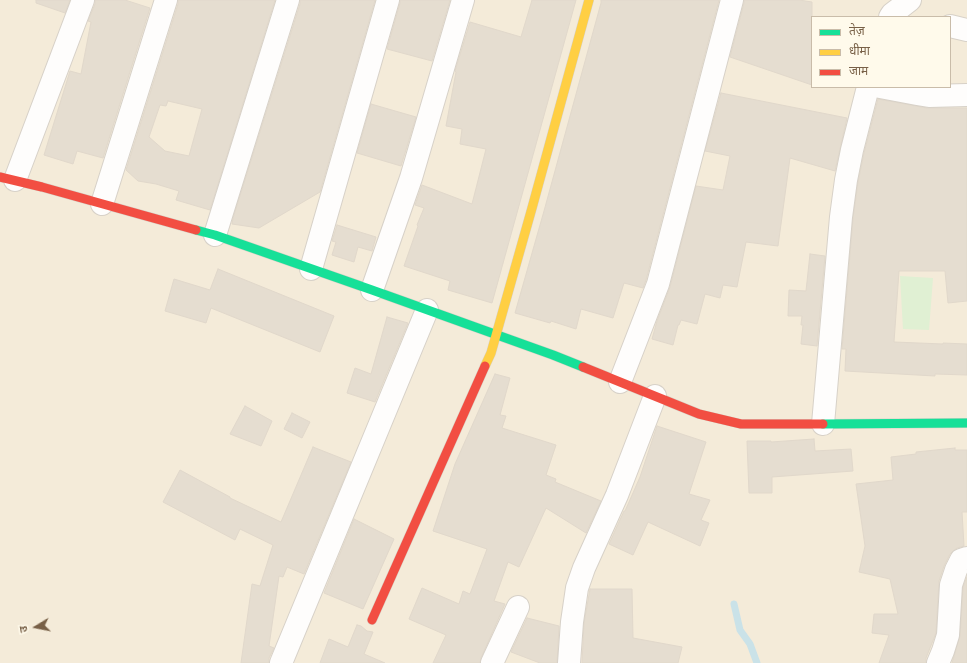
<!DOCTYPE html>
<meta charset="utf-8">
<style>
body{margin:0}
#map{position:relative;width:967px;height:663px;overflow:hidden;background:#f8f4e9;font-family:"Alegreya Sans","Noto Sans Devanagari",sans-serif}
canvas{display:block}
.legend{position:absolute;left:811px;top:16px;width:140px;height:72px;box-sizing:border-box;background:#fffaeb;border:1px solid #c9bca9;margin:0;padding:5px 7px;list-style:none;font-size:12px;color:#786047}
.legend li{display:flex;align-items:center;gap:8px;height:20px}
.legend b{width:20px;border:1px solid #c9bca9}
.north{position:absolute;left:16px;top:607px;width:40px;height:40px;-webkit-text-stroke:3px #fffaeb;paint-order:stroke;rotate:260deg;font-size:11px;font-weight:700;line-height:16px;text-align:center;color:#786047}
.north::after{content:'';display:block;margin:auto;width:14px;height:18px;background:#786047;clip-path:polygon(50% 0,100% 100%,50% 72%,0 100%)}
</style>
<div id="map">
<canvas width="967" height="663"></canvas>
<ul class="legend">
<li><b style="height:5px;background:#16e098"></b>तेज़</li>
<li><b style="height:5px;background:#ffcf43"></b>धीमा</li>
<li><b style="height:5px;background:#f24e42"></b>जाम</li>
</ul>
<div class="north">उ</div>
</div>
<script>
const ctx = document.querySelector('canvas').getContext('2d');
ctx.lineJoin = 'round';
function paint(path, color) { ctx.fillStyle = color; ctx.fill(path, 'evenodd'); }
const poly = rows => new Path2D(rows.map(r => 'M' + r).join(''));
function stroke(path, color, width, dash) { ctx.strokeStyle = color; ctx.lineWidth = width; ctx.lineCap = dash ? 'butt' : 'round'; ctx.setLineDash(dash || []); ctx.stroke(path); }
const residential = poly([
 [0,0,967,0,967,663,0,663],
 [812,17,950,17,950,87,812,87]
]);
const green = poly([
 [900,276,933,278,929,330,903,329]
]);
const stream = poly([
 [734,604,740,630,750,644,757,663]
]);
const building = poly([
 [36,0,70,0,65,13,36,3,36,0],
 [95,0,125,0,150,8,103,158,77,151,73,164,44,155,70,71,81,74,91,22,88,21,95,4,95,0],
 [178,0,275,0,210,210,176,200,179,191,156,184,138,181,126,170,178,4,178,0],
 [168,101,202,109,189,156,165,151,149,137,160,105,166,106,168,101],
 [300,0,375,0,320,192,259,228,232,224,233,218,300,4,300,0],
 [400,0,450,0,432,61,387,49,400,3,400,0],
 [532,0,576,0,492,303,448,290,450,281,404,266,418,226,417,225,424,208,415,205,422,185,472,204,486,149,460,144,462,129,446,126,456,72,455,71,470,22,521,37,532,0],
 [601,0,719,0,646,280,643,288,624,283,613,318,581,309,576,329,551,321,550,323,515,313,544,211,601,3,601,0],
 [744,0,799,0,812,2,812,85,730,57,744,3,744,0],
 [721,93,847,118,835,171,790,158,778,246,746,242,737,287,723,285,720,298,705,294,697,324,681,320,679,325,678,325,673,345,652,339,657,321,670,287,696,186,723,190,730,156,705,151,721,93],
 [878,99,927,108,967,108,967,301,948,303,945,271,899,271,894,342,943,344,943,343,967,344,967,375,935,374,935,376,845,371,846,349,842,349,853,218,858,182,864,153,878,99],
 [371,104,416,117,401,166,357,153,371,104],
 [337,225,376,237,372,251,358,247,354,262,332,255,336,242,332,241,337,225],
 [810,254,825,256,817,346,801,344,803,325,801,325,802,316,788,316,789,290,806,291,810,254],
 [218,269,334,316,320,352,211,308,206,323,165,311,174,279,210,290,218,269],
 [387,317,408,323,375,402,347,393,355,368,371,374,387,317],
 [495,374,510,378,500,415,506,416,502,428,556,445,546,475,556,479,555,482,601,501,586,533,546,508,519,567,508,562,494,601,505,604,481,658,480,663,433,663,446,635,409,619,422,588,459,604,463,591,470,594,487,549,433,531,455,464,495,374],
 [245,406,272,421,261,446,230,434,245,406],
 [292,413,310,422,302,438,284,429,292,413],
 [657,426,706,442,689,494,710,500,701,520,709,523,700,546,648,522,633,555,609,544,624,511,625,511,640,477,657,426],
 [814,439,815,451,851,449,853,471,772,477,772,493,749,493,747,441,771,441,771,442,814,439],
 [313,447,351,462,304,574,287,567,283,577,279,576,269,646,274,648,269,658,269,663,241,663,252,584,260,586,273,545,240,529,235,540,163,502,180,470,230,497,230,498,281,522,313,447],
 [955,448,955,450,967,450,967,512,962,512,964,546,957,548,953,551,950,554,944,566,939,581,936,633,926,658,926,663,879,663,889,635,872,633,874,614,898,614,890,579,859,572,865,546,856,484,893,480,891,457,916,454,916,452,955,448],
 [354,519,394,539,363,609,324,593,354,519],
 [967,577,967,663,952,663,960,636,963,587,967,577],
 [590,589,632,589,633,638,682,647,678,663,582,663,584,623,590,589],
 [527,618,559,626,557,663,540,663,511,652,527,618],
 [357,625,361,626,367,631,373,632,364,654,385,663,320,663,329,639,348,647,357,625]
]);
const street = poly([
 [890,17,892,14,910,0],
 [950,26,967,30],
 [880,87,917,94,929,96,967,95],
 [15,180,83,0],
 [102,204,166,0],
 [215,235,288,0],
 [311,269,388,0],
 [372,290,411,178,463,0],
 [620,382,658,284,732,0],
 [823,424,841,217,846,180,852,150,868,87],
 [281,663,427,310],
 [492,663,518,607],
 [569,663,572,622,577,588,584,568,617,495,655,396],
 [938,663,943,651,948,635,951,585,956,570,961,560,967,558]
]);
const fast = poly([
 [196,230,215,235,372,290,553,355,583,367],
 [823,424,967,423]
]);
const slow = poly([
 [485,366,491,353,532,208,589,0]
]);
const jam = poly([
 [0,177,42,187,196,230],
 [583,367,699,414,741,424,823,424],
 [372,620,485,366]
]);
paint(residential, '#f4ebd9');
paint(green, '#e0f0d3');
stroke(stream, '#cae2e8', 7);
paint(building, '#e5ddd0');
stroke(building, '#e1d8cb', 1);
stroke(street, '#d7d1c8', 24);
stroke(fast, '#d7d1c7', 10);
stroke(slow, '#d7d1c7', 10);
stroke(jam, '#d7d1c7', 10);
stroke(street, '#fefdfc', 22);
stroke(fast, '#16e098', 9);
stroke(slow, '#ffcf43', 9);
stroke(jam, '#f24e42', 9);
</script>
